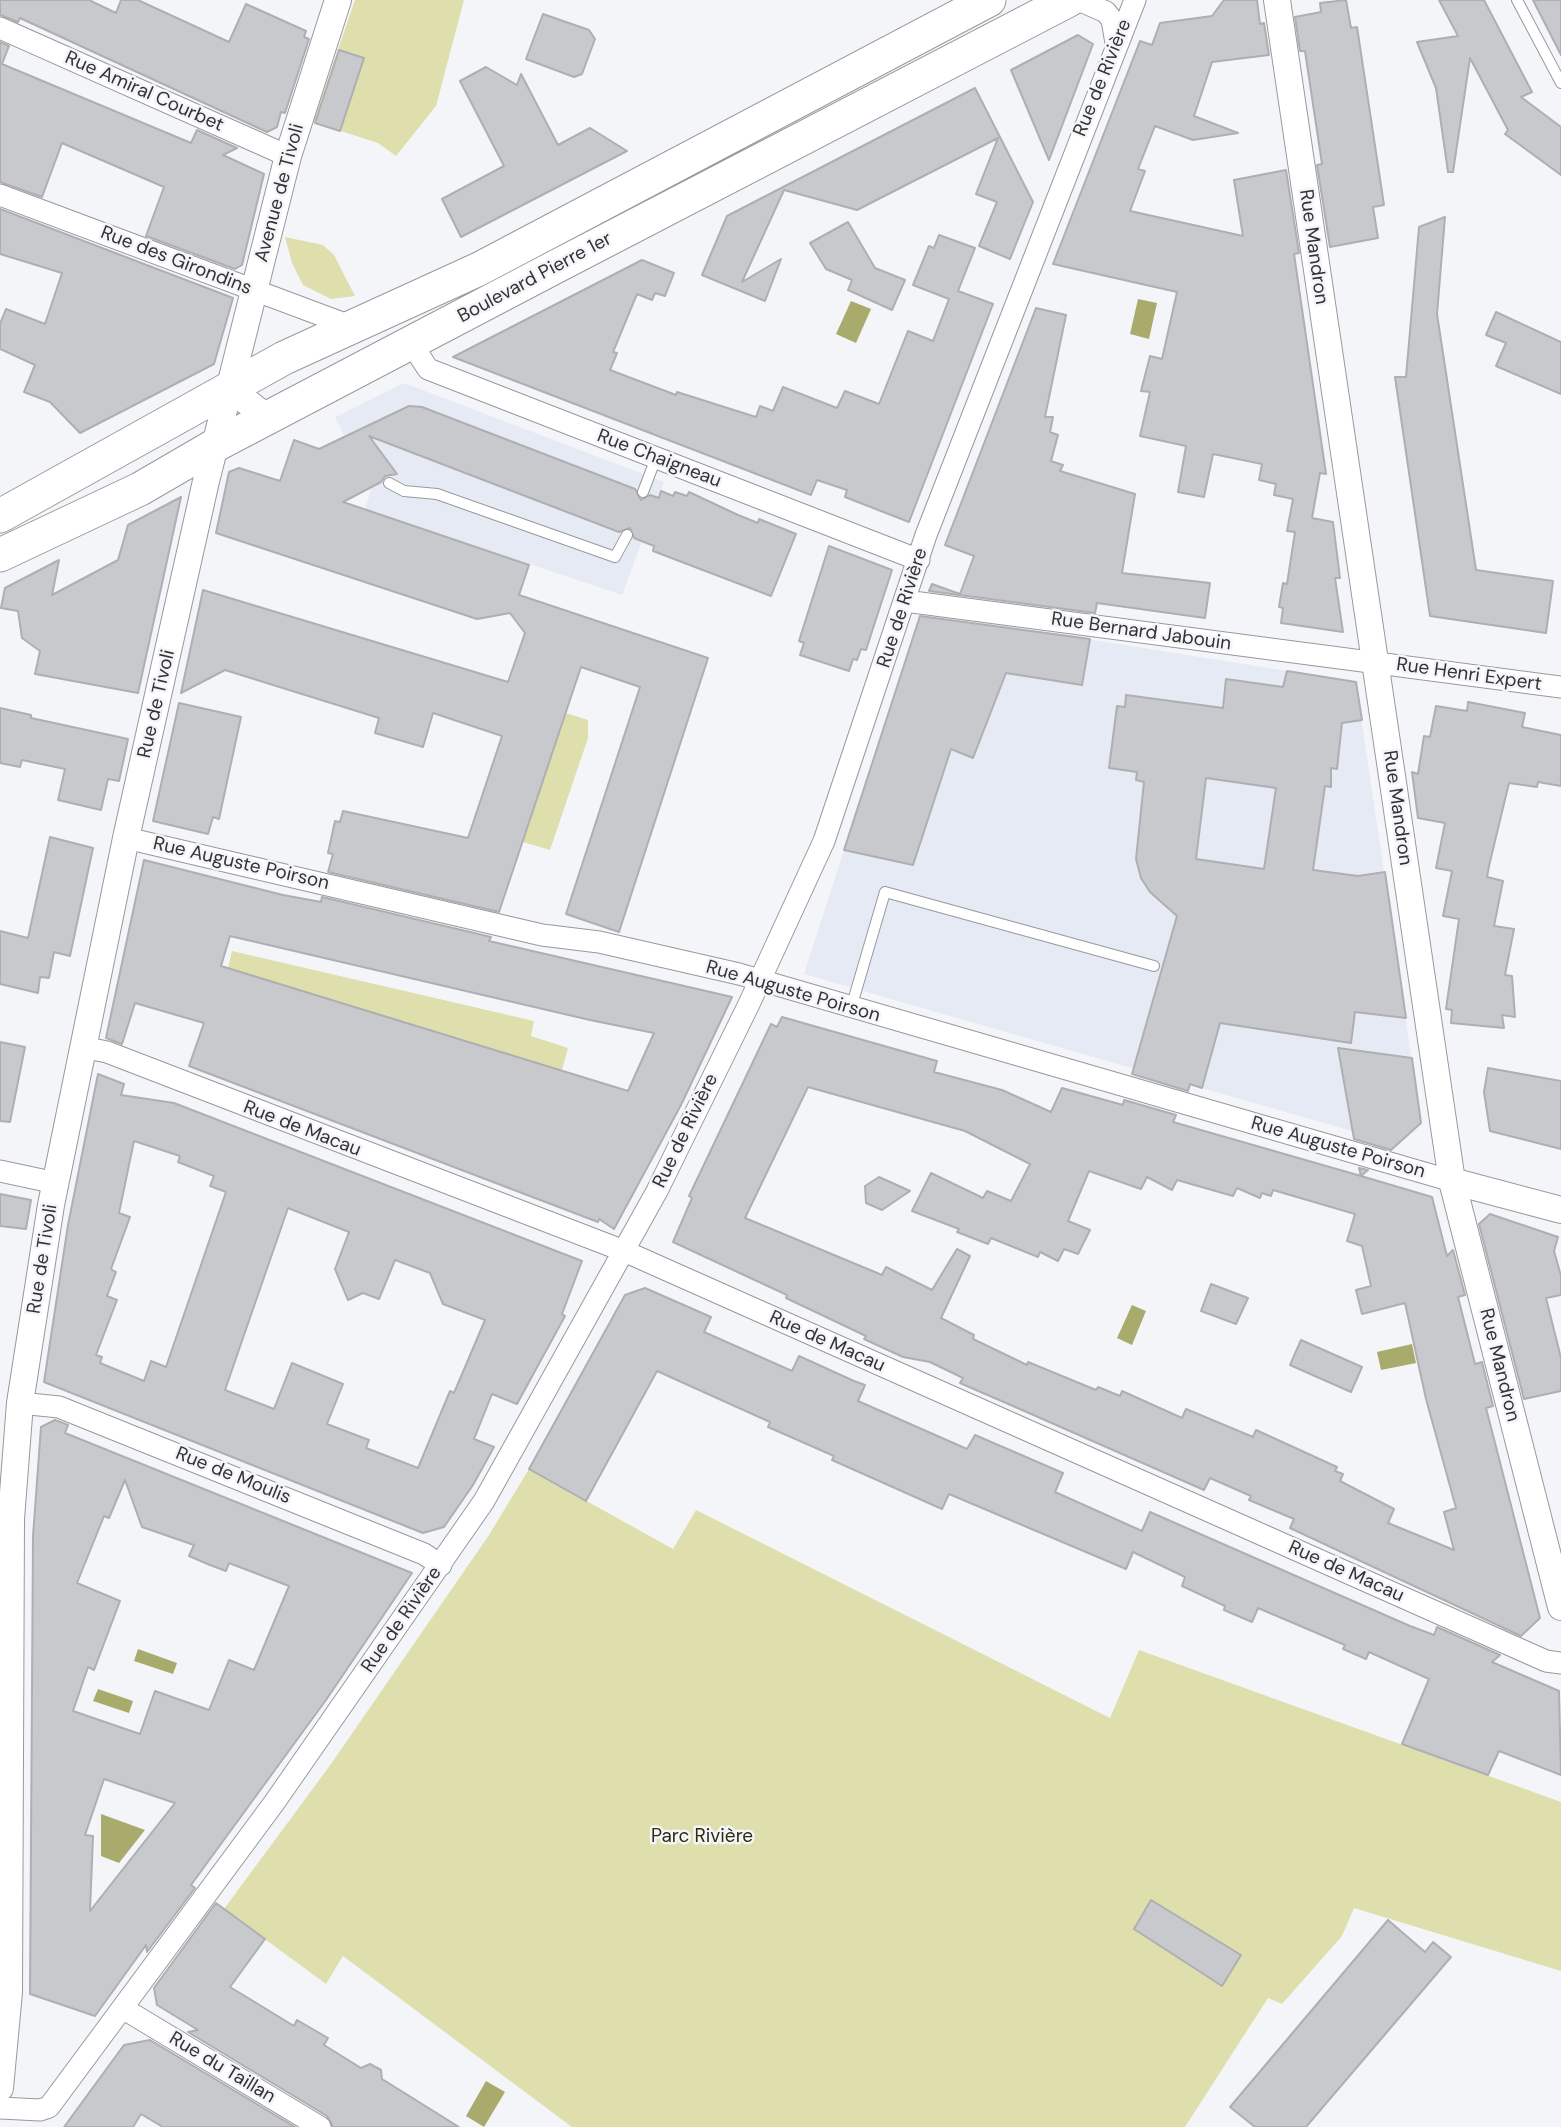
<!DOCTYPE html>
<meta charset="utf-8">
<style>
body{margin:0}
canvas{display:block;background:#f4f5f8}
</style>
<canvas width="1561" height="2127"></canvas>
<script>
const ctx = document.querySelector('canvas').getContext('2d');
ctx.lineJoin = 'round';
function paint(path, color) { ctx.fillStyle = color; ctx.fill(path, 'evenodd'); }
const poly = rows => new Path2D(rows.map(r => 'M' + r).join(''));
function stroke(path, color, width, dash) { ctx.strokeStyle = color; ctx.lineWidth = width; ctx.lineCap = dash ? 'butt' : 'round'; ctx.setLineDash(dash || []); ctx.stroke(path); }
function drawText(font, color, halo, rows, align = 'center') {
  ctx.font = font + ' "DM Sans",sans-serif'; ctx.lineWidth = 5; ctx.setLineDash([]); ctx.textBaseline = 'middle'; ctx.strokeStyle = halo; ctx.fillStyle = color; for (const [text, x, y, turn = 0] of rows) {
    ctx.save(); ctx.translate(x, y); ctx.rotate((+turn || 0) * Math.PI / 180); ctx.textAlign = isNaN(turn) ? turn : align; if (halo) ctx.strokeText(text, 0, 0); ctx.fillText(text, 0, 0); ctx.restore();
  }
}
const built = poly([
 [404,383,664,482,622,595,365,509,371,490,335,417],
 [987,623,1356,682,1421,1123,1397,1144,804,974,844,850,913,865]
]);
const green = poly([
 [355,0,464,0,436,106,396,156,378,143,313,122],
 [285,237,323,245,334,255,355,296,331,299,303,285,292,263],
 [566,713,588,720,588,738,550,850,523,842],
 [232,951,534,1021,531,1036,568,1048,562,1070,228,968],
 [529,1469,673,1549,696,1510,1110,1718,1139,1650,1561,1802,1561,1971,1354,1908,1342,1936,1282,2004,1268,1998,1185,2127,572,2127,343,1956,326,1984,224,1909,331,1764,489,1535]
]);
const water = poly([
 [1138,299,1157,303,1149,339,1130,334],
 [851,301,871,309,856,343,836,334],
 [1132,1305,1146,1311,1132,1345,1117,1338],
 [1412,1344,1416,1363,1381,1370,1377,1352],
 [138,1649,177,1663,173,1674,134,1661],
 [98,1689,133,1701,129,1713,93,1701],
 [101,1814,145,1830,119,1863,101,1856],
 [486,2081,505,2092,484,2127,466,2116]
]);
const building = poly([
 [0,0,89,0,116,13,121,0,138,0,229,42,246,4,306,31,304,37,309,39,285,113,281,112,277,127,267,132,20,18,18,22,0,15,0,0],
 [1224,0,1257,0,1260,24,1264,23,1269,55,1212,62,1194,116,1238,133,1193,140,1155,126,1138,169,1145,171,1130,211,1243,236,1234,180,1286,170,1299,253,1294,254,1326,474,1320,473,1312,518,1333,522,1340,578,1335,578,1343,632,1281,623,1283,608,1279,607,1283,583,1287,584,1295,532,1287,531,1293,499,1274,495,1276,484,1259,480,1262,464,1213,454,1204,497,1178,492,1186,446,1140,436,1150,392,1141,391,1150,356,1162,359,1177,292,1053,264,1140,41,1152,45,1160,23,1212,16,1224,0],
 [1346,0,1351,28,1357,27,1384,205,1373,207,1378,238,1330,247,1317,165,1322,164,1305,51,1300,51,1295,17,1321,12,1320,3,1346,0],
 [1439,0,1484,0,1532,92,1521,97,1561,127,1561,175,1505,134,1508,130,1470,58,1453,172,1448,172,1436,88,1417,42,1458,36,1439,0],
 [1533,0,1561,0,1561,55,1533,0],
 [543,14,589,30,595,39,582,74,574,77,526,59,543,14],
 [1078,35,1093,44,1049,160,1011,70,1078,35],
 [0,42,9,46,2,64,191,143,197,130,237,148,223,155,264,174,242,265,235,269,146,236,164,187,62,143,42,197,0,182,0,42],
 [339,50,364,58,340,131,315,123,339,50],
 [486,67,517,85,521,74,558,145,590,128,627,151,461,237,442,199,504,166,460,81,486,67],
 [975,88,1033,202,1010,259,979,246,997,202,976,194,998,138,857,210,784,190,742,282,781,259,765,301,702,275,727,216,975,88],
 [0,209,233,298,214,364,80,433,50,402,24,392,35,365,0,349,0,324,6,309,45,324,62,273,0,254,0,209],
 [1445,217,1437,314,1476,570,1553,581,1546,633,1430,616,1395,377,1406,377,1419,227,1445,217],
 [848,222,875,268,905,280,892,310,848,290,852,280,826,269,810,243,848,222],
 [939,235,975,248,958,291,993,304,909,522,845,497,847,490,817,480,811,495,453,357,642,260,674,273,665,296,655,293,652,300,637,294,613,352,617,353,610,370,676,395,677,392,756,417,760,406,773,411,783,387,837,408,845,391,879,404,908,331,933,341,949,299,913,285,929,246,934,248,939,235],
 [1036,308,1066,315,1045,417,1053,417,1050,432,1058,435,1051,461,1063,465,1060,471,1135,494,1122,573,1210,583,1205,618,1097,603,1095,613,929,591,932,584,960,594,974,556,945,545,1036,308],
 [1496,312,1561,342,1561,394,1496,366,1506,343,1486,335,1496,312],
 [409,406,422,407,635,489,641,500,650,495,659,498,661,491,673,496,675,492,687,496,689,492,738,515,758,523,759,519,796,534,771,596,653,551,654,546,634,538,630,528,619,532,369,436,397,474,385,476,381,482,343,502,529,565,519,595,708,658,619,932,566,914,640,687,581,667,499,912,328,872,333,854,328,853,335,821,340,822,343,811,468,838,502,736,433,713,423,747,375,733,379,718,225,670,181,693,203,590,508,682,525,633,510,613,477,619,216,533,229,472,239,468,280,481,294,440,319,449,409,406],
 [181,497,138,693,35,674,40,651,22,638,18,611,1,608,5,588,59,560,52,595,118,560,128,525,181,497],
 [829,546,892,570,866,650,861,649,857,660,853,659,849,671,800,655,804,643,799,641,829,546],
 [920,616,1090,639,1082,685,1006,673,973,758,951,749,913,865,844,850,920,616],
 [1287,671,1356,682,1362,720,1342,723,1337,769,1331,768,1331,787,1325,786,1313,870,1358,876,1385,872,1406,1018,1355,1012,1351,1043,1220,1023,1202,1088,1190,1084,1188,1091,1132,1074,1177,916,1150,892,1141,878,1136,859,1144,782,1136,780,1137,772,1109,768,1117,706,1125,707,1126,695,1223,708,1226,679,1283,687,1287,671],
 [1206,778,1276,788,1264,869,1196,859,1206,778],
 [1468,702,1525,713,1522,727,1561,735,1561,786,1538,782,1537,787,1509,783,1489,866,1487,877,1503,881,1494,926,1514,929,1505,975,1512,976,1515,1017,1502,1015,1504,1028,1451,1023,1452,1010,1446,1009,1459,919,1443,916,1452,871,1436,868,1445,823,1418,818,1412,772,1418,774,1424,736,1430,737,1436,706,1467,711,1468,702],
 [179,703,241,717,219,819,213,817,208,834,153,821,179,703],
 [0,708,31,715,31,718,128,739,119,781,108,779,101,810,58,800,65,769,22,760,20,767,0,763,0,708],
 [50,837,93,848,70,956,54,952,49,978,40,977,38,993,0,984,0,931,28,938,50,837],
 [144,860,283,895,321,902,322,897,491,937,489,941,732,997,681,1105,614,1229,599,1219,598,1222,189,1066,204,1023,135,1003,122,1044,106,1038,144,860],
 [230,936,590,1020,654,1033,628,1091,221,966,230,936],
 [782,1017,937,1061,934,1072,1002,1090,1051,1112,1062,1088,1123,1105,1124,1100,1176,1115,1173,1122,1361,1176,1359,1168,1368,1170,1361,1176,1432,1197,1447,1256,1453,1250,1465,1295,1458,1297,1475,1364,1482,1362,1493,1406,1486,1408,1540,1618,1521,1636,1290,1528,1294,1519,1249,1500,1251,1496,1210,1478,1204,1490,1013,1406,960,1383,963,1378,930,1362,903,1357,864,1339,866,1336,786,1298,787,1295,673,1242,692,1198,689,1196,771,1024,777,1027,782,1017],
 [808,1087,965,1131,1030,1164,1011,1201,987,1191,983,1198,931,1173,912,1211,959,1229,957,1232,988,1244,991,1238,1038,1257,1040,1252,1058,1261,1064,1249,1078,1254,1090,1230,1068,1221,1089,1171,1141,1189,1147,1177,1172,1190,1177,1180,1233,1196,1237,1188,1260,1198,1262,1193,1271,1196,1273,1190,1355,1214,1347,1241,1362,1246,1371,1286,1356,1290,1362,1314,1405,1303,1426,1399,1456,1508,1444,1512,1454,1550,1388,1523,1394,1509,1340,1481,1343,1474,1335,1471,1337,1467,1256,1430,1253,1437,1186,1409,1182,1418,1122,1391,1120,1396,1098,1387,1096,1390,1028,1362,1027,1365,973,1339,974,1335,941,1318,970,1256,957,1249,932,1290,886,1267,882,1275,745,1218,808,1087],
 [0,1042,25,1047,10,1122,0,1121,0,1042],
 [1338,1048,1412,1058,1421,1123,1391,1150,1354,1139,1338,1048],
 [1488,1068,1561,1081,1561,1149,1490,1131,1484,1092,1488,1068],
 [98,1074,124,1084,121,1095,174,1103,582,1261,562,1314,565,1316,517,1404,492,1394,474,1439,494,1447,473,1485,444,1527,423,1533,44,1382,68,1225,98,1074],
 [134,1141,180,1156,178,1162,214,1176,210,1186,226,1192,166,1367,151,1361,144,1381,100,1363,102,1357,96,1355,117,1300,107,1296,116,1272,111,1269,130,1217,119,1213,134,1141],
 [288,1208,349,1232,335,1269,348,1300,363,1293,379,1299,395,1260,430,1273,443,1304,485,1320,454,1393,450,1391,418,1468,366,1448,369,1440,327,1424,343,1384,292,1363,274,1409,225,1390,288,1208],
 [879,1177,910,1191,882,1210,866,1203,865,1186,879,1177],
 [0,1194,31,1200,26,1229,0,1226,0,1194],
 [1490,1214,1558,1237,1554,1251,1561,1276,1561,1295,1546,1298,1561,1358,1561,1391,1524,1399,1479,1224,1490,1214],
 [1211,1284,1248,1298,1236,1324,1201,1311,1211,1284],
 [645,1288,711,1317,704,1332,792,1371,799,1356,854,1381,865,1385,858,1401,967,1449,975,1435,1063,1473,1055,1492,1142,1531,1150,1512,1410,1626,1434,1635,1437,1627,1500,1655,1492,1662,1559,1691,1561,1775,1499,1751,1488,1775,1402,1744,1429,1679,1369,1652,1366,1659,1343,1649,1345,1645,1258,1608,1252,1622,1224,1610,1225,1606,1182,1586,1185,1577,1133,1552,1126,1569,949,1494,942,1509,832,1460,834,1456,768,1427,770,1422,657,1371,586,1501,529,1469,625,1295,645,1288],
 [1301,1340,1362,1367,1351,1392,1290,1365,1301,1340],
 [55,1420,68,1425,65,1433,412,1573,326,1700,191,1885,195,1888,147,1952,146,1945,95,2016,30,1994,33,1536,41,1427,55,1420],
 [125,1480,142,1527,194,1545,189,1556,210,1565,226,1571,229,1563,289,1586,254,1670,229,1660,209,1710,155,1691,140,1734,73,1711,88,1667,94,1670,120,1601,77,1583,104,1516,109,1518,125,1480],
 [104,1779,175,1803,90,1911,93,1836,85,1835,104,1779],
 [1151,1900,1241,1955,1222,1986,1134,1929,1151,1900],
 [216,1903,265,1939,230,1987,294,2026,297,2020,328,2038,324,2045,361,2068,370,2064,381,2070,382,2079,459,2127,333,2127,327,2116,188,2032,198,2030,157,2005,154,1988,216,1903],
 [1388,1920,1425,1952,1433,1942,1451,1957,1306,2127,1255,2127,1230,2107,1388,1920],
 [150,2040,295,2127,163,2127,141,2114,133,2127,64,2127,124,2045,150,2040]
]);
const service = poly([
 [1517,0,1561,83],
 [389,483,404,491,437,494,615,557,627,535],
 [643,492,656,458],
 [851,1008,885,892,1154,966]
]);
const minor = poly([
 [1063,3,1083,2,1106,12,1112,20,1116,43],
 [0,28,288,156],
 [0,195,353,327],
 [411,343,428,369,919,560],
 [905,601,1561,687],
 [126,838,542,935,599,942,739,974,1452,1181],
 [82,1047,107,1052,624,1251,1546,1661,1561,1663],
 [0,1171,56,1183],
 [20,1403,59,1407,424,1554,441,1565],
 [124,2009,320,2127],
 [0,2108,40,2110,49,2107,274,1803,484,1501,657,1191,749,1004,824,841,926,535,1135,0]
]);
const tertiary = poly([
 [1277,0,1452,1181,1561,1607],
 [229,388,269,419],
 [1452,1181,1561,1210],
 [0,2088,9,1992,11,1519,20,1403,51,1205,126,838,206,481,288,156,338,0]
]);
const primary = poly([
 [0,516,284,358,479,269,989,0],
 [0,555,140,489,214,446,557,266,1069,0]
]);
const streetNames = [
 ["Rue de Rivière",1103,78,-68],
 ["Rue Amiral Courbet",144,92,24],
 ["Avenue de Tivoli",280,193,-75],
 ["Rue Mandron",1313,247,82],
 ["Rue des Girondins",176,261,21],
 ["Boulevard Pierre 1er",535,278,-28],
 ["Rue Chaigneau",659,459,21],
 ["Rue de Rivière",903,608,-72],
 ["Rue Bernard Jabouin",1141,632,8],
 ["Rue Henri Expert",1469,675,8],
 ["Rue de Tivoli",157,704,-77],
 ["Rue Mandron",1397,808,82],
 ["Rue Auguste Poirson",241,864,13],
 ["Rue Auguste Poirson",793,992,16],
 ["Rue de Macau",302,1129,21],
 ["Rue de Rivière",686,1131,-64],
 ["Rue Auguste Poirson",1338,1148,16],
 ["Rue de Tivoli",43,1259,-81],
 ["Rue de Macau",827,1342,24],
 ["Rue Mandron",1499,1365,76],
 ["Rue de Moulis",233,1476,22],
 ["Rue de Macau",1346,1572,24],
 ["Rue de Rivière",402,1620,-55],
 ["Rue du Taillan",222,2068,31]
];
const parkNames = [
 ["Parc Rivière",702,1837]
];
paint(built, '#e6eaf4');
paint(green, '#dedfad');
paint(water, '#a9ab6d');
paint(building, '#c8c9cc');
stroke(building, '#aeafb2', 2);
stroke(service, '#97999c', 12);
stroke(minor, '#97999c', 23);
stroke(tertiary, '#97999c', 28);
stroke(primary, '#97999c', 35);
stroke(service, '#fff', 10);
stroke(minor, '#fff', 21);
stroke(tertiary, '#fff', 26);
stroke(primary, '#fff', 33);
drawText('19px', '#333334', '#f4f5f8', streetNames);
drawText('19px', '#2b2b0f', '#f4f5f8', parkNames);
</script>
